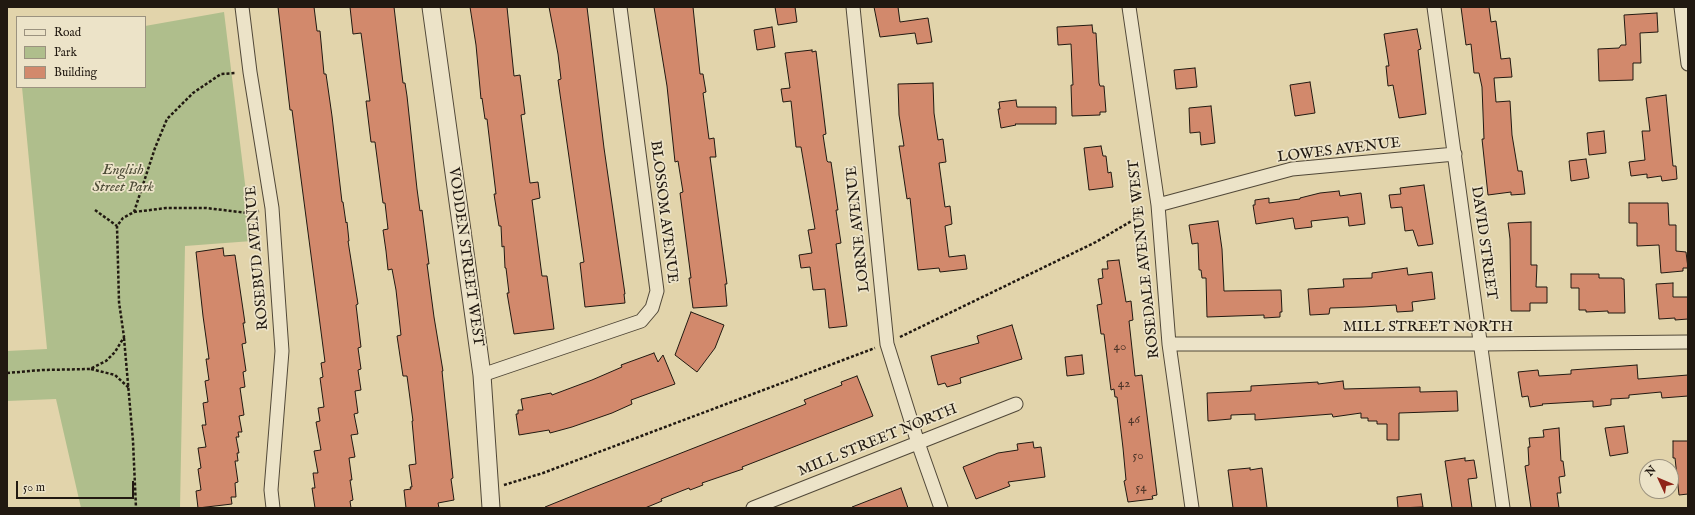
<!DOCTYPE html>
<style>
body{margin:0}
#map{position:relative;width:1695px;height:515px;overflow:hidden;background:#e2d4ab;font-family:"IM FELL English",serif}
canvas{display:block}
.frame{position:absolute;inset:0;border:8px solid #211911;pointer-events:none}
.legend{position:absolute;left:16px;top:16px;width:130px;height:72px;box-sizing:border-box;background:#ece3c8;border:1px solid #9b927f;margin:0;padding:5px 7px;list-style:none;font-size:12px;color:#211911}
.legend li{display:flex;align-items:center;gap:8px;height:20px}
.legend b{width:20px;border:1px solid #9b927f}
.north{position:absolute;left:1639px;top:459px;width:40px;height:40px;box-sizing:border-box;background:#ece3c8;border:1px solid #9b927f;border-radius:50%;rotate:314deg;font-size:11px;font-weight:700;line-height:16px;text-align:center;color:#211911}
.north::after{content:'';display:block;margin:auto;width:14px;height:18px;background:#8f2418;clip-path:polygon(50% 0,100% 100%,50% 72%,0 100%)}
.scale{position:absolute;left:16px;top:481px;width:118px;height:18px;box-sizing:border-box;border:2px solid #211911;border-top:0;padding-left:5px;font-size:12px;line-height:14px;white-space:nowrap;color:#211911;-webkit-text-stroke:3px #ece3c8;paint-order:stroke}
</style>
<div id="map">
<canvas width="1695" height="515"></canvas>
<div class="frame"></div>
<ul class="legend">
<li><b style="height:5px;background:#ece3c8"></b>Road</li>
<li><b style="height:11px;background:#afbe8c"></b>Park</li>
<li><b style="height:11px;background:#d2896c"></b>Building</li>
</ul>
<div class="north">N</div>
<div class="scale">50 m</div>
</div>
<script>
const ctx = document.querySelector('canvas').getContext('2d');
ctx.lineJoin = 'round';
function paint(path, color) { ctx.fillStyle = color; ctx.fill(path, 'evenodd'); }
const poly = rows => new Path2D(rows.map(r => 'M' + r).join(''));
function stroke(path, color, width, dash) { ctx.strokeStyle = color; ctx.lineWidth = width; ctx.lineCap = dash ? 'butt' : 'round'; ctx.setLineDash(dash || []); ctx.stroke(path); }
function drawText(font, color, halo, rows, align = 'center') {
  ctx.font = font + ' "IM FELL English",serif'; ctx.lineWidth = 3.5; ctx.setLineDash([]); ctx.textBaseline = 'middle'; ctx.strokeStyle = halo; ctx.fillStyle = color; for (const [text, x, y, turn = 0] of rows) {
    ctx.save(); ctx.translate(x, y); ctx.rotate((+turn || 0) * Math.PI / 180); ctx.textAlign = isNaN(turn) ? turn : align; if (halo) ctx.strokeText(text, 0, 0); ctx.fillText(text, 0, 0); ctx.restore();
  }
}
const green = poly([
 [224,12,252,241,185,246,180,508,81,508,56,399,7,401,7,351,47,349,22,87,145,87,145,26]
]);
const building = poly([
 [278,7,314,7,317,31,320,31,324,74,326,74,332,116,342,202,343,202,346,223,347,222,349,241,348,241,358,304,356,305,361,347,358,348,361,369,358,370,361,390,355,391,358,413,354,414,358,434,351,435,355,457,349,458,352,480,350,480,353,500,350,501,351,508,315,508,312,488,315,488,313,473,318,473,314,451,321,450,316,422,320,421,318,408,324,407,320,378,323,377,321,363,325,362,292,110,290,110,278,7],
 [350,7,394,7,403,83,405,83,407,96,417,189,420,211,422,210,429,264,427,264,434,317,443,371,442,371,453,478,451,479,454,500,438,503,439,508,406,508,404,490,411,489,410,487,412,487,409,465,416,464,412,421,413,421,407,376,403,376,397,336,401,335,396,290,392,269,388,270,386,251,383,230,388,229,385,203,383,203,375,142,371,142,366,101,370,101,361,33,353,34,350,7],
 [470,7,507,7,514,76,520,75,525,114,521,115,530,183,538,182,540,198,532,200,542,276,547,276,554,329,514,334,507,293,509,293,506,268,505,268,504,246,502,247,501,226,499,226,494,194,496,194,487,119,485,119,482,98,481,99,476,45,470,7],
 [549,7,587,7,604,148,625,294,624,294,625,303,585,307,580,263,584,262,558,80,561,79,558,54,549,7],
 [654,7,693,7,700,74,703,74,706,92,703,93,709,139,714,138,716,157,710,157,727,284,725,284,727,306,693,308,689,278,691,278,680,193,683,192,678,161,675,162,667,86,654,7],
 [775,7,795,7,797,22,778,25,775,7],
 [874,7,898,7,900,22,928,18,932,42,917,44,915,33,880,37,874,7],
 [1461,7,1489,7,1491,22,1496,21,1501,59,1510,58,1512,77,1494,78,1496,102,1510,101,1512,135,1518,171,1522,171,1525,194,1511,195,1511,192,1488,195,1482,139,1484,139,1482,87,1479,73,1474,73,1471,44,1466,45,1461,7],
 [1657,13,1658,32,1640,33,1641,63,1633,63,1633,80,1599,81,1598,49,1619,48,1621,45,1626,45,1624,15,1657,13],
 [1092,25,1093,33,1096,33,1099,83,1100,86,1104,86,1106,112,1100,112,1100,115,1072,116,1071,85,1073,85,1071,44,1058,45,1057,27,1092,25],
 [772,27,775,47,757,50,754,30,772,27],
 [1417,29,1421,49,1418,50,1426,114,1399,118,1393,85,1388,86,1386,66,1389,66,1384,34,1417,29],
 [812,50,812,52,816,51,826,134,823,135,827,161,828,162,831,162,838,210,836,210,841,243,836,244,847,326,829,328,825,289,813,290,810,267,801,268,799,255,812,253,808,230,815,229,801,147,796,147,791,101,783,102,781,89,790,88,785,53,812,50],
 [1195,68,1197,87,1176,89,1174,70,1195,68],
 [1310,82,1315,113,1295,116,1290,85,1310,82],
 [933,83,934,113,938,140,943,139,946,162,939,163,945,207,950,206,952,224,945,226,949,257,965,255,967,269,940,272,939,268,918,270,910,198,907,199,899,146,904,146,899,115,898,84,933,83],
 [1666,95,1673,166,1676,166,1677,179,1662,181,1661,176,1647,178,1647,174,1631,176,1629,162,1645,160,1642,131,1650,131,1646,98,1666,95],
 [1016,100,1017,107,1056,107,1056,124,1015,124,1016,125,1001,128,998,109,1000,109,999,102,1016,100],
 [1211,106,1215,143,1201,145,1200,132,1190,133,1189,108,1211,106],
 [1604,131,1606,153,1589,155,1587,133,1604,131],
 [1101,146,1103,156,1106,156,1108,173,1111,172,1113,187,1089,190,1084,148,1101,146],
 [1586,159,1589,178,1571,181,1569,161,1586,159],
 [1424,185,1433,244,1418,246,1413,230,1405,231,1402,207,1391,208,1389,195,1401,194,1400,188,1424,185],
 [1339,191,1340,196,1361,193,1365,224,1349,226,1348,217,1311,221,1312,227,1295,229,1293,218,1256,224,1253,205,1255,205,1255,200,1269,198,1269,203,1300,199,1300,198,1320,193,1339,191],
 [1629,203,1668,203,1669,225,1676,225,1676,251,1686,252,1688,268,1683,268,1683,271,1661,273,1659,245,1637,246,1637,223,1629,223,1629,203],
 [1218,221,1222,249,1224,291,1281,290,1282,312,1280,312,1280,317,1264,318,1264,315,1207,317,1206,278,1202,278,1201,270,1199,270,1198,243,1192,244,1189,225,1218,221],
 [1531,222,1531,265,1537,265,1536,287,1547,287,1547,303,1530,303,1530,311,1511,311,1510,239,1508,223,1531,222],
 [223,248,224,256,235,255,245,323,243,323,246,343,242,344,246,371,243,372,245,387,240,388,244,415,239,416,242,432,238,432,239,437,236,437,239,453,237,453,238,461,235,461,238,482,235,483,236,497,231,497,232,504,198,508,196,491,201,490,198,469,201,468,198,448,206,447,202,425,206,425,203,403,208,402,205,381,209,380,206,359,209,359,203,316,196,252,223,248],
 [1119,260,1126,302,1131,301,1133,320,1129,321,1135,376,1142,375,1157,495,1152,496,1153,499,1128,502,1124,481,1126,480,1123,448,1117,397,1115,397,1114,389,1111,390,1104,334,1101,334,1097,305,1102,304,1098,279,1103,278,1102,269,1108,269,1107,261,1119,260],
 [1407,268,1408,275,1432,272,1435,299,1412,302,1413,311,1397,312,1396,305,1363,307,1330,308,1329,314,1310,315,1308,289,1344,287,1343,279,1372,278,1372,273,1407,268],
 [1571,274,1599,274,1599,278,1622,278,1622,279,1624,279,1625,313,1608,313,1608,311,1586,312,1586,310,1579,310,1579,288,1571,288,1571,274],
 [1673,283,1673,297,1688,297,1688,319,1675,320,1675,318,1659,319,1656,284,1673,283],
 [691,312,724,325,715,348,697,372,675,355,691,312],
 [1012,325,1022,359,960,378,961,383,947,387,945,383,938,385,931,356,979,343,977,336,1012,325],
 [654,353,658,362,663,355,675,384,631,400,632,404,612,413,572,427,550,433,549,430,519,435,516,414,518,414,518,410,523,410,521,399,551,393,552,395,592,380,622,367,621,365,654,353],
 [1082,355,1084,374,1067,376,1065,357,1082,355],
 [1637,365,1638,379,1688,375,1688,396,1662,398,1661,392,1629,395,1629,398,1611,399,1611,405,1593,407,1593,401,1542,404,1543,405,1530,407,1528,396,1522,397,1518,372,1538,370,1539,376,1571,374,1571,370,1637,365],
 [857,376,873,416,742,467,743,469,702,483,703,485,690,490,689,488,661,499,662,501,645,508,546,508,545,507,587,490,806,404,804,400,842,385,841,382,857,376],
 [1343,381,1344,389,1420,387,1420,392,1457,391,1458,411,1399,413,1399,440,1387,440,1387,424,1377,424,1377,421,1368,421,1368,418,1361,418,1361,413,1333,417,1332,414,1255,420,1255,414,1231,415,1231,419,1208,421,1207,393,1251,391,1251,386,1318,382,1318,384,1343,381],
 [1624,426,1628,453,1610,456,1605,428,1624,426],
 [1559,428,1561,461,1563,461,1565,476,1559,477,1561,493,1557,493,1559,508,1531,508,1525,466,1529,465,1528,447,1530,447,1529,438,1544,437,1543,430,1559,428],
 [1673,441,1688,441,1688,494,1679,495,1675,458,1673,458,1673,441],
 [1033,442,1034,448,1041,447,1045,477,1008,482,1010,486,976,499,963,467,998,453,1018,450,1017,444,1033,442],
 [1465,458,1465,461,1474,460,1477,478,1468,479,1472,508,1452,508,1445,461,1465,458],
 [1250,468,1250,470,1262,468,1267,508,1233,508,1228,470,1250,468],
 [901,488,908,508,852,508,852,507,901,488],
 [1421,494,1423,507,1398,508,1397,497,1421,494]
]);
const path = poly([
 [95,210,117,226],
 [134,212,166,208,206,208,248,213,259,211],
 [900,337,1096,242,1145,213],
 [124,338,133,441,136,508],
 [91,369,115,375,129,388],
 [7,373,42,370,90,369,106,361,115,352,124,337,119,302,117,226,123,218,134,212,155,148,167,119,193,93,221,74,236,73],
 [504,485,543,473,875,348]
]);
const minor = poly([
 [242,7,250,72,272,208,282,351,271,490,273,508],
 [853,7,887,344,918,443,941,508],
 [1129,7,1158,205,1169,344,1192,508],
 [1434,7,1503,508],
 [1681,7,1688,64],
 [1158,205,1292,169,1455,154],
 [1169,344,1481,344,1688,342],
 [482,375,641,321,652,308,657,291,620,7],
 [753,508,1016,404]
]);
const tertiary = poly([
 [431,7,482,375,491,508]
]);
const numberNames = [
 ["40",1120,347],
 ["42",1124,384],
 ["46",1134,420],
 ["50",1138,456],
 ["54",1141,488]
];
const streetNames = [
 ["LOWES AVENUE",1339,151,-7],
 ["BLOSSOM AVENUE",663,212,83],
 ["LORNE AVENUE",859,229,-96],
 ["DAVID STREET",1483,243,82],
 ["VODDEN STREET WEST",465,257,82],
 ["ROSEBUD AVENUE",258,258,-95],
 ["ROSEDALE AVENUE WEST",1145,259,-96],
 ["MILL STREET NORTH",1428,328],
 ["MILL STREET NORTH",878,441,-22]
];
const parkNames = [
 ["English",123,171],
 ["Street Park",123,188]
];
paint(green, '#afbe8c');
paint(building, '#d2896c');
stroke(building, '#211911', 1);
stroke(minor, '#514838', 15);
stroke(tertiary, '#514838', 19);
stroke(path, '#211911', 2.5, [3, 2]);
stroke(minor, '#ece3c8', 13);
stroke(tertiary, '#ece3c8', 17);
drawText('13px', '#4d3528', null, numberNames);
drawText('15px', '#211911', '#ece3c8', streetNames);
drawText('italic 15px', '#4c4b36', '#ece3c8', parkNames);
</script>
